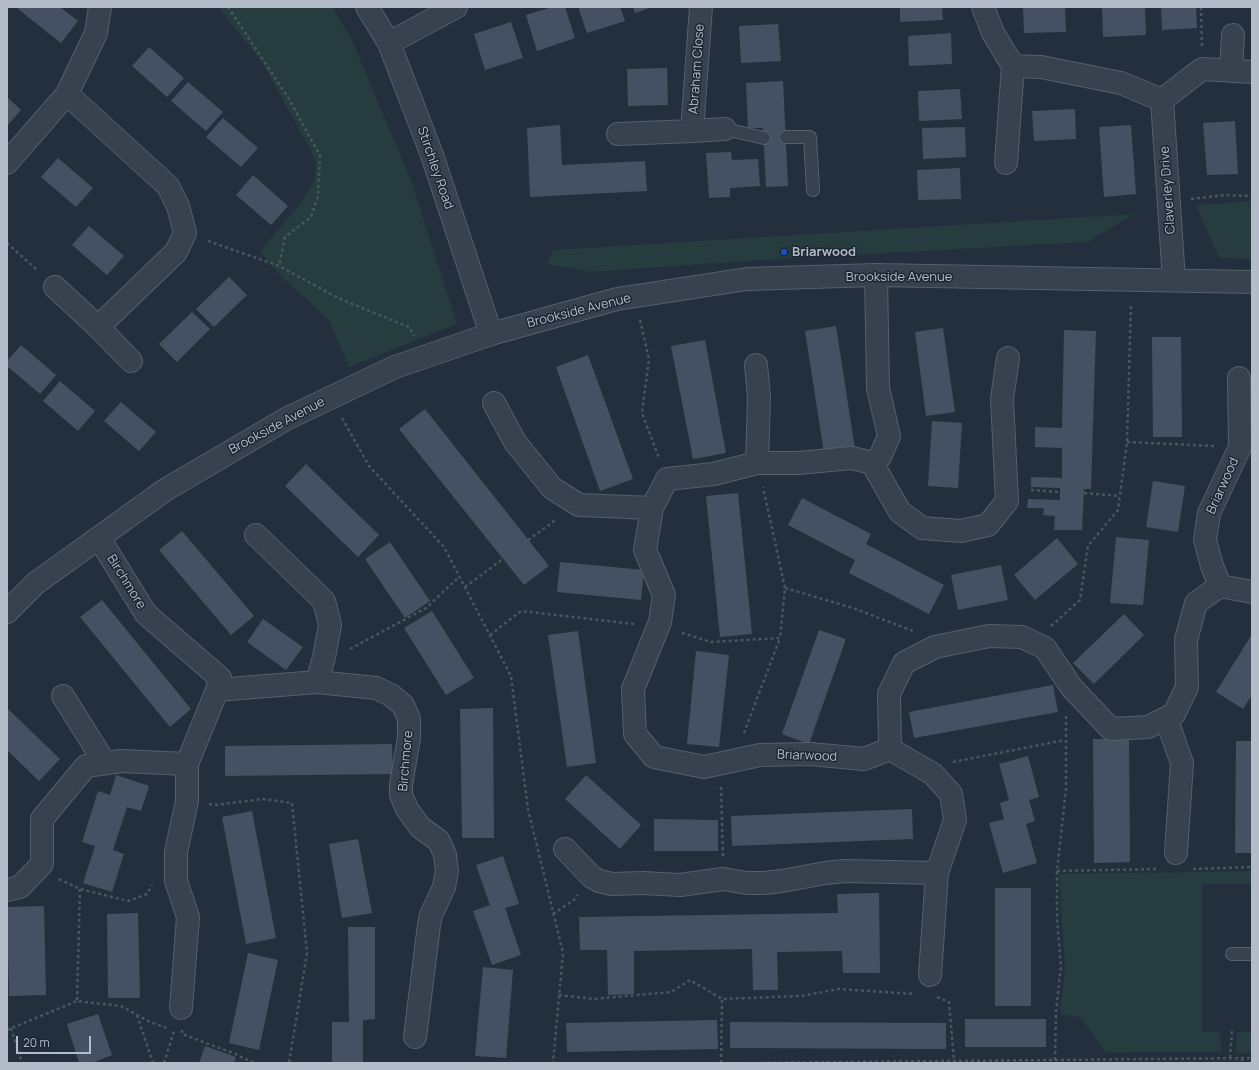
<!DOCTYPE html>
<style>
body{margin:0}
#map{position:relative;width:1259px;height:1070px;overflow:hidden;background:#242f3e;font-family:Manrope,sans-serif}
canvas{display:block}
.frame{position:absolute;inset:0;border:8px solid #b4bcc9;pointer-events:none}
.scale{position:absolute;left:16px;top:1036px;width:75px;height:18px;box-sizing:border-box;border:2px solid #b4bcc9;border-top:0;padding-left:5px;font-size:12px;line-height:14px;white-space:nowrap;color:#b4bcc9;-webkit-text-stroke:3px #1d2633;paint-order:stroke}
</style>
<div id="map">
<canvas width="1259" height="1070"></canvas>
<div class="frame"></div>
<div class="scale">20 m</div>
</div>
<script>
const ctx = document.querySelector('canvas').getContext('2d');
ctx.lineJoin = 'round';
function paint(path, color) { ctx.fillStyle = color; ctx.fill(path, 'evenodd'); }
const poly = rows => new Path2D(rows.map(r => 'M' + r).join(''));
function stroke(path, color, width, dash) { ctx.strokeStyle = color; ctx.lineWidth = width; ctx.lineCap = dash ? 'butt' : 'round'; ctx.setLineDash(dash || []); ctx.stroke(path); }
function drawText(font, color, halo, rows, align = 'center') {
  ctx.font = font + ' Manrope,sans-serif'; ctx.lineWidth = 3; ctx.setLineDash([]); ctx.textBaseline = 'middle'; ctx.strokeStyle = halo; ctx.fillStyle = color; for (const [text, x, y, turn = 0] of rows) {
    ctx.save(); ctx.translate(x, y); ctx.rotate((+turn || 0) * Math.PI / 180); ctx.textAlign = isNaN(turn) ? turn : align; if (halo) ctx.strokeText(text, 0, 0); ctx.fillText(text, 0, 0); ctx.restore();
  }
}
const green = poly([
 [224,7,333,7,351,38,411,180,457,324,349,367,329,320,283,278,260,252,302,201,314,180,316,165,311,151,262,62,220,9],
 [1252,201,1252,259,1219,258,1196,205],
 [1135,214,1087,242,762,260,592,272,547,264,553,250],
 [1252,871,1252,884,1202,884,1202,1032,1219,1032,1222,1052,1106,1053,1081,1018,1060,1013,1065,969,1059,874],
 [1237,1032,1252,1032,1252,1053,1236,1053]
]);
const building = poly([
 [19,7,60,7,78,21,61,43,18,9],
 [552,7,565,7,575,38,537,51,526,15],
 [578,7,620,7,625,21,587,33],
 [633,7,652,7,635,13],
 [900,7,942,7,943,20,900,22],
 [1023,7,1065,7,1066,32,1024,33],
 [1102,7,1145,7,1146,35,1103,37],
 [1161,7,1196,7,1197,28,1162,30],
 [511,22,523,58,485,70,474,34],
 [778,24,781,61,741,63,739,26],
 [951,33,952,64,909,66,908,36],
 [149,47,184,78,167,97,132,66],
 [667,68,668,105,628,106,627,69],
 [783,81,788,186,766,187,763,128,748,128,746,83],
 [188,82,223,112,206,131,171,101],
 [960,89,962,119,919,121,918,91],
 [7,97,21,110,7,126],
 [1075,109,1076,139,1034,141,1032,111],
 [223,118,258,148,241,167,206,137],
 [1235,121,1238,174,1207,175,1203,123],
 [560,125,562,165,645,161,647,191,530,197,527,128],
 [1131,125,1136,194,1104,197,1099,127],
 [965,127,966,157,923,159,922,128],
 [731,152,732,160,758,159,760,186,730,188,730,197,709,198,706,153],
 [58,158,93,188,76,207,41,177],
 [960,168,961,199,918,200,917,170],
 [253,175,288,206,271,225,236,195],
 [89,226,124,256,107,275,72,245],
 [229,277,247,295,214,327,196,309],
 [192,312,210,329,177,362,159,344],
 [836,326,855,449,824,453,805,331],
 [943,328,955,412,926,416,915,332],
 [1064,330,1096,331,1091,489,1084,489,1082,530,1054,530,1055,516,1043,515,1044,508,1027,508,1028,499,1060,500,1060,488,1031,487,1031,477,1062,478,1062,448,1035,447,1035,427,1062,428],
 [1152,337,1181,337,1182,437,1153,437],
 [705,340,726,453,693,459,671,346],
 [21,345,56,375,40,394,7,366,7,361],
 [588,355,633,479,600,491,556,367],
 [60,381,95,411,78,431,43,401],
 [121,402,156,432,139,451,104,421],
 [425,409,549,566,524,585,399,429],
 [932,421,962,423,958,488,928,486],
 [306,464,379,535,358,557,285,486],
 [1153,481,1185,486,1178,532,1146,527],
 [738,493,752,634,720,637,706,496],
 [802,498,871,534,866,544,944,585,929,614,849,573,855,560,788,525],
 [182,531,254,616,231,635,159,550],
 [1116,537,1149,540,1143,605,1110,603],
 [1057,538,1078,564,1035,600,1014,575],
 [390,542,430,601,405,618,365,559],
 [560,562,644,570,641,600,557,592],
 [1001,565,1008,600,958,610,951,575],
 [102,600,191,709,170,727,80,617],
 [432,611,474,678,446,695,404,628],
 [1124,614,1144,635,1094,684,1073,663],
 [263,619,303,647,286,670,247,642],
 [819,630,846,639,809,744,782,734],
 [578,631,596,763,567,767,548,635],
 [1252,634,1252,695,1243,709,1216,692],
 [696,651,729,655,719,747,687,744],
 [1053,685,1058,712,914,738,909,712],
 [7,708,60,759,39,781,7,750],
 [493,708,494,838,462,838,460,709],
 [1093,739,1129,739,1130,862,1094,863],
 [1236,741,1252,741,1252,853,1235,853],
 [392,744,393,774,225,776,225,746],
 [1028,756,1039,797,1029,800,1035,821,1026,824,1037,863,1003,873,989,823,1004,819,1000,803,1009,800,999,764],
 [116,775,149,786,141,811,127,807,113,850,124,854,112,892,83,883,95,846,82,842,98,791,110,795],
 [586,775,641,825,620,849,565,799],
 [912,809,913,839,732,846,731,816],
 [252,811,276,938,246,944,222,817],
 [654,819,718,820,718,851,654,851],
 [358,839,372,913,342,918,329,844],
 [503,856,519,904,505,908,521,955,492,965,473,911,490,905,476,865],
 [995,888,1031,888,1031,1006,995,1006],
 [879,893,880,973,843,973,842,951,777,952,778,990,753,990,752,949,634,951,634,994,608,995,607,950,580,950,579,917,838,913,837,894],
 [44,906,46,995,9,996,7,907],
 [138,913,140,998,108,998,107,914],
 [348,927,375,927,375,1019,363,1020,363,1063,332,1063,332,1022,349,1022],
 [248,953,278,960,259,1050,229,1043],
 [483,967,513,970,506,1058,475,1056],
 [98,1014,112,1055,92,1063,79,1063,67,1024],
 [965,1019,1046,1019,1046,1047,965,1047],
 [717,1020,718,1049,567,1052,566,1023],
 [730,1022,946,1023,946,1049,730,1048],
 [205,1046,236,1057,234,1063,199,1063]
]);
const path = poly([
 [228,7,289,99,320,156,318,196,311,217,285,237,279,266],
 [1201,7,1202,47],
 [1191,199,1225,195,1252,196],
 [208,241,279,266,340,299,409,327,414,336],
 [7,243,38,271],
 [640,320,649,359,642,413,659,458],
 [342,418,369,466,444,547,511,676,528,809,563,953,553,1063],
 [1127,442,1214,446],
 [1031,490,1060,492],
 [1084,493,1120,496],
 [528,540,553,522,556,518],
 [465,587,503,559],
 [785,588,853,608,913,631],
 [1051,626,1080,600,1088,546,1118,510,1127,442,1131,304],
 [682,633,711,642,780,638,785,588,763,487],
 [490,635,521,611,634,624],
 [350,649,426,608,459,577],
 [744,733,780,638],
 [953,762,1065,740],
 [721,787,723,856],
 [209,804,215,805,263,799,292,803,307,953,289,1063],
 [1193,869,1252,867],
 [1057,871,1158,869],
 [59,879,80,889,128,901,147,894,152,885],
 [80,889,77,1001,121,1006,150,1022,167,1028],
 [553,914,575,899,578,895],
 [559,995,594,999,671,992,690,980,722,999,801,996,839,989,915,994],
 [937,997,949,1002,954,1061],
 [137,1015,153,1063],
 [11,1028,22,1063],
 [7,1030,77,1001],
 [182,1030,182,1034,233,1053,254,1063],
 [1230,1058,1232,1030],
 [1242,1058,1243,1063],
 [1055,1060,1056,1011,1061,966,1057,919,1057,871,1066,789,1066,716],
 [164,1063,174,1031],
 [721,1063,722,999],
 [749,1063,1252,1058]
]);
const service = poly([
 [725,129,764,138],
 [786,137,810,137,813,190],
 [1232,954,1252,954]
]);
const minor = poly([
 [367,7,389,43,432,155,491,334],
 [983,7,993,33,1013,66],
 [389,43,456,7],
 [1231,71,1233,35],
 [67,94,168,186,178,206,185,233,176,252,98,327],
 [1162,100,1202,69,1252,72],
 [692,131,725,129],
 [618,134,692,131,701,7],
 [7,163,67,94,96,33,100,7],
 [1006,163,1013,66,1041,67,1121,83,1162,100,1174,280],
 [876,275,878,388,889,436,880,457,872,463,852,458,798,463,757,463,714,474,667,479,652,508,645,550,664,595,660,622,633,689,635,734,654,757,704,767,760,755,810,754,864,759,890,749,889,694,904,663,935,647,989,636,1022,637,1045,648,1072,688,1111,729,1148,727,1174,714,1187,687,1186,640,1196,603,1220,586,1212,566,1205,540,1209,513,1240,447,1239,378],
 [55,287,98,327,131,361],
 [756,365,759,397,757,463],
 [494,403,515,442,552,488,579,505,652,508],
 [872,463,900,512,922,528,961,531,988,525,1007,501,1002,399,1008,358],
 [256,535,324,601,330,625,324,657,317,682],
 [99,538,146,614,220,678,217,690,187,764,187,801,176,852,176,881,188,917,181,1008],
 [1220,586,1252,592],
 [217,690,317,682,376,688,391,695,403,705,409,719,409,738,401,785,401,795,407,809,420,827,439,841,445,855,447,871,444,887,431,915,429,925,415,1037],
 [63,696,105,763],
 [1166,718,1182,763,1176,853],
 [890,749,933,774,951,794,955,820,937,873,930,975],
 [565,849,592,877,599,881,612,884,643,883,680,885,723,879,747,883,764,883,782,881,825,873,845,871,937,873],
 [7,890,20,887,42,864,42,819,86,766,121,761,187,764]
]);
const tertiary = poly([
 [7,612,36,583,165,490,286,419,395,367,491,334,617,299,747,279,876,275,1252,282]
]);
const markers = [
 [784,252,4,"#1a4fb4"]
];
const streetNames = [
 ["Abraham Close",697,69,-86],
 ["Stirchley Road",435,168,71],
 ["Claverley Drive",1168,190,-94],
 ["Brookside Avenue",899,277],
 ["Brookside Avenue",579,311,-14],
 ["Brookside Avenue",277,426,-28],
 ["Briarwood",1223,486,-66],
 ["Birchmore",126,582,58],
 ["Briarwood",807,756,2],
 ["Birchmore",406,761,-85]
];
const poiNames = [
 ["Briarwood",792,252]
];
paint(green, '#263c3f');
paint(building, '#455162');
stroke(service, '#565f6c', 14);
stroke(minor, '#565f6c', 24);
stroke(tertiary, '#565f6c', 24);
stroke(path, '#44595c', 2.5, [3, 3]);
stroke(service, '#38414e', 12);
stroke(minor, '#38414e', 22);
stroke(tertiary, '#38414e', 22);
for (const [x, y, r, color] of markers) { const dot = new Path2D(); dot.arc(x, y, r, 0, 2 * Math.PI); ctx.fillStyle = color; ctx.fill(dot); stroke(dot, '#1d2633', 1.5); }
drawText('13px', '#b4bcc9', '#1d2633', streetNames);
drawText('bold 13px', '#b4bcc9', '#1d2633', poiNames, 'left');
</script>
